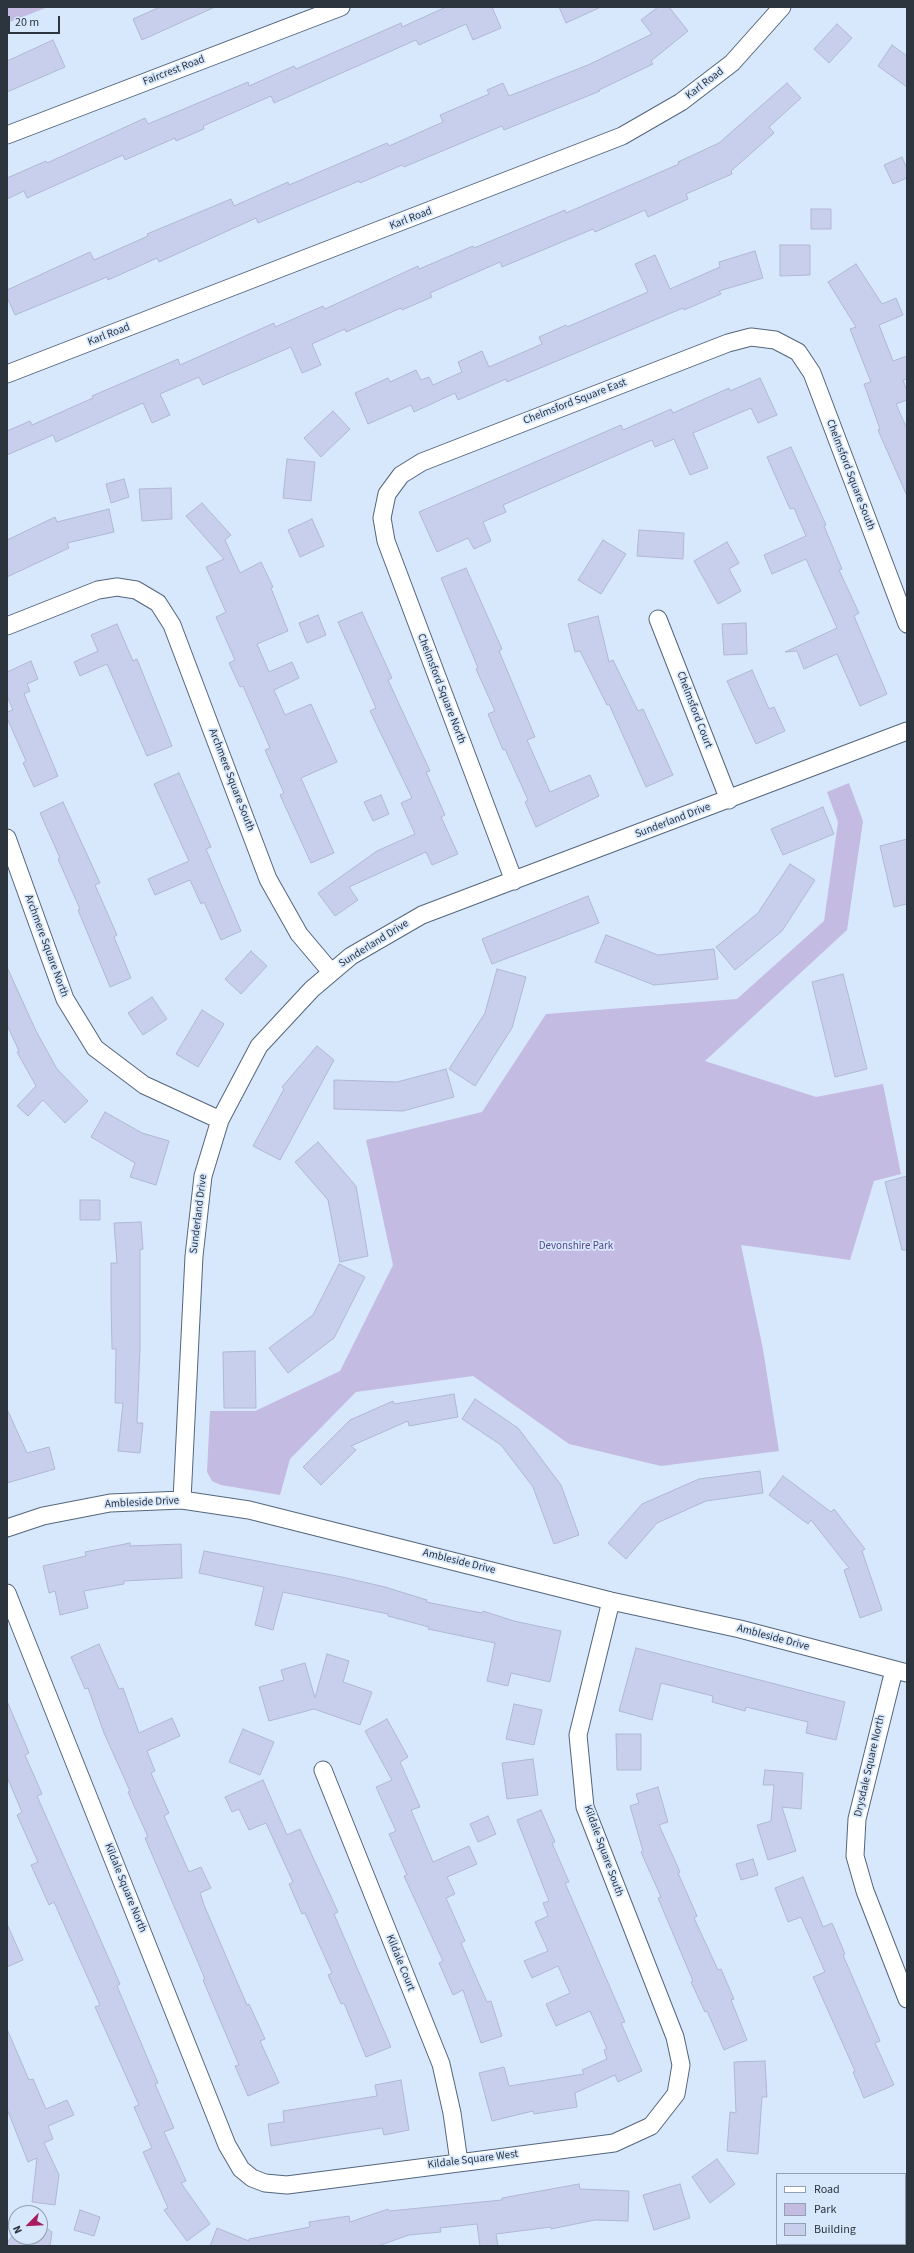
<!DOCTYPE html>
<style>
body{margin:0}
#map{position:relative;width:914px;height:2253px;overflow:hidden;background:#d7e8fd;font-family:"Source Sans 3",sans-serif}
canvas{display:block}
.frame{position:absolute;inset:0;border:8px solid #2c343e;pointer-events:none}
.legend{position:absolute;left:776px;top:2173px;width:130px;height:72px;box-sizing:border-box;background:#d7e8fd;border:1px solid #93a0b1;margin:0;padding:5px 7px;list-style:none;font-size:12px;color:#2c343e}
.legend li{display:flex;align-items:center;gap:8px;height:20px}
.legend b{width:20px;border:1px solid #93a0b1}
.north{position:absolute;left:8px;top:2205px;width:40px;height:40px;box-sizing:border-box;background:#d7e8fd;border:1px solid #93a0b1;border-radius:50%;rotate:246deg;font-size:11px;font-weight:700;line-height:16px;text-align:center;color:#2c343e}
.north::after{content:'';display:block;margin:auto;width:14px;height:18px;background:#a81d61;clip-path:polygon(50% 0,100% 100%,50% 72%,0 100%)}
.scale{position:absolute;left:8px;top:16px;width:52px;height:18px;box-sizing:border-box;border:2px solid #2c343e;border-top:0;padding-left:5px;font-size:12px;line-height:14px;white-space:nowrap;color:#2c343e;-webkit-text-stroke:3px #d7e8fd;paint-order:stroke}
</style>
<div id="map">
<canvas width="914" height="2253"></canvas>
<div class="frame"></div>
<ul class="legend">
<li><b style="height:5px;background:#fff"></b>Road</li>
<li><b style="height:11px;background:#c3bbe1"></b>Park</li>
<li><b style="height:11px;background:#c7cfec"></b>Building</li>
</ul>
<div class="north">N</div>
<div class="scale">20 m</div>
</div>
<script>
const ctx = document.querySelector('canvas').getContext('2d');
ctx.lineJoin = 'round';
function paint(path, color) { ctx.fillStyle = color; ctx.fill(path, 'evenodd'); }
const poly = rows => new Path2D(rows.map(r => 'M' + r).join(''));
function stroke(path, color, width, dash) { ctx.strokeStyle = color; ctx.lineWidth = width; ctx.lineCap = dash ? 'butt' : 'round'; ctx.setLineDash(dash || []); ctx.stroke(path); }
function drawText(font, color, halo, rows, align = 'center') {
  ctx.font = font + ' "Source Sans 3",sans-serif'; ctx.lineWidth = 3.5; ctx.setLineDash([]); ctx.textBaseline = 'middle'; ctx.strokeStyle = halo; ctx.fillStyle = color; for (const [text, x, y, turn = 0] of rows) {
    ctx.save(); ctx.translate(x, y); ctx.rotate((+turn || 0) * Math.PI / 180); ctx.textAlign = isNaN(turn) ? turn : align; if (halo) ctx.strokeText(text, 0, 0); ctx.fillText(text, 0, 0); ctx.restore();
  }
}
const green = poly([
 [7,7,48,7,7,23],
 [849,783,863,821,847,930,705,1061,816,1097,883,1084,901,1174,874,1181,850,1260,741,1245,763,1349,779,1451,661,1466,569,1444,473,1376,356,1392,290,1459,280,1495,221,1485,212,1481,207,1472,210,1411,255,1411,340,1371,393,1265,366,1140,482,1112,546,1014,737,999,824,921,838,822,827,792]
]);
const building = poly([
 [160,7,215,7,142,40,133,19,160,7],
 [446,7,492,7,501,28,473,40,466,24,419,45,416,40,274,103,271,96,203,126,204,129,176,141,175,138,125,160,123,155,27,198,24,191,7,199,7,178,46,161,47,163,145,118,148,124,248,82,249,86,294,66,296,69,401,23,402,27,446,7],
 [559,7,601,7,566,23,559,7],
 [658,7,669,7,688,31,651,61,653,64,599,90,600,91,504,130,502,126,404,167,402,165,360,183,359,181,258,223,256,218,159,262,157,258,108,280,107,277,15,315,7,297,7,290,90,252,94,260,148,236,147,234,231,199,234,206,288,182,289,185,387,143,389,146,443,122,440,115,489,94,487,90,503,83,509,96,588,65,652,34,641,20,658,7],
 [837,24,852,38,829,63,814,49,837,24],
 [53,40,65,67,7,92,7,61,53,40],
 [892,45,907,56,907,87,878,66,892,45],
 [787,83,801,98,769,127,774,133,731,171,732,174,686,194,688,199,648,217,645,210,595,232,593,229,502,267,500,262,430,293,432,297,402,310,401,308,346,332,345,329,312,344,321,365,302,373,291,347,203,385,199,377,160,394,170,415,152,423,143,403,56,442,53,435,7,455,7,431,30,421,32,425,93,398,92,396,178,359,180,365,274,323,275,327,323,306,325,309,418,266,419,269,473,246,474,248,565,210,566,213,679,164,678,162,719,143,787,83],
 [902,157,907,169,907,178,893,184,884,165,902,157],
 [811,209,831,209,831,229,811,229,811,209],
 [780,245,810,245,810,275,780,276,780,245],
 [755,251,763,278,719,291,721,294,684,310,683,308,507,382,506,379,458,400,455,393,414,412,411,405,368,424,355,393,388,378,390,382,416,370,421,380,429,377,433,385,462,372,458,362,482,351,489,367,542,344,539,337,566,325,567,327,648,292,635,264,655,255,670,289,720,267,719,262,755,251],
 [856,264,882,304,896,298,903,315,879,325,893,361,907,356,907,379,903,380,907,391,907,400,896,404,907,429,907,496,878,430,880,429,864,384,871,382,850,329,856,327,828,282,856,264],
 [760,378,777,415,758,423,751,408,693,433,708,468,690,475,674,439,655,447,652,440,503,505,506,512,483,522,491,541,474,549,468,538,437,552,419,512,621,425,623,430,671,409,673,413,729,388,730,391,760,378],
 [333,411,350,429,321,457,304,438,333,411],
 [791,447,826,525,824,526,842,569,839,570,859,613,854,616,887,694,860,706,837,654,804,669,797,651,785,652,837,628,806,559,772,574,764,555,806,536,794,508,790,509,767,457,791,447],
 [287,459,315,462,311,501,283,498,287,459],
 [124,479,129,497,111,503,106,484,124,479],
 [171,488,172,519,142,521,139,489,171,488],
 [202,503,231,535,225,540,240,573,261,562,273,587,271,588,288,631,257,644,269,672,292,662,299,678,274,690,285,715,311,704,337,762,301,778,334,853,311,863,280,795,284,793,265,750,270,748,243,686,240,687,229,663,235,660,216,617,226,612,206,567,224,559,186,516,202,503],
 [109,509,114,532,67,543,69,548,7,577,7,540,55,517,57,522,109,509],
 [312,519,324,546,300,557,288,530,312,519],
 [639,530,684,533,683,559,637,556,639,530],
 [603,540,626,554,601,594,578,580,603,540],
 [727,542,739,563,729,569,741,591,718,604,694,561,727,542],
 [466,568,502,649,499,651,535,737,527,740,550,792,590,775,599,796,536,827,525,802,528,800,505,749,503,750,488,714,495,711,476,669,478,668,441,578,466,568],
 [362,612,392,678,388,680,430,771,426,772,445,815,441,817,458,854,432,865,426,852,349,887,358,900,335,916,318,893,377,851,415,834,401,803,412,798,370,711,376,708,338,622,362,612],
 [318,615,326,635,307,643,299,623,318,615],
 [598,616,609,662,613,660,638,711,643,709,673,775,646,787,609,704,607,705,580,651,575,652,568,624,598,616],
 [746,623,747,654,724,655,722,624,746,623],
 [117,624,133,661,137,659,172,746,147,756,107,664,80,676,74,662,98,651,91,635,117,624],
 [31,661,38,679,27,684,30,691,24,694,58,776,34,787,23,763,26,761,7,718,7,712,13,710,7,696,7,672,31,661],
 [752,670,769,709,774,707,785,731,756,744,727,681,752,670],
 [179,773,211,847,206,849,241,931,221,940,204,902,201,904,190,880,155,895,148,879,189,861,154,784,179,773],
 [381,795,389,814,373,821,364,802,381,795],
 [63,802,100,883,95,885,117,935,114,937,131,978,110,987,78,910,80,909,58,859,60,858,40,813,63,802],
 [823,807,834,834,783,855,771,829,823,807],
 [907,839,907,904,894,907,880,846,907,839],
 [790,864,815,880,782,931,735,970,716,947,758,913,790,864],
 [588,896,599,923,492,964,482,939,588,896],
 [606,935,658,955,714,949,718,979,654,985,595,962,606,935],
 [251,951,267,966,241,994,225,979,251,951],
 [7,967,36,1031,57,1069,88,1101,65,1123,43,1100,28,1116,17,1106,36,1086,17,1052,19,1051,7,1025,7,967],
 [497,969,526,977,512,1028,475,1086,449,1069,485,1013,497,969],
 [843,974,867,1069,835,1077,812,982,843,974],
 [152,997,167,1019,143,1035,128,1013,152,997],
 [202,1010,224,1024,198,1067,176,1054,202,1010],
 [317,1046,334,1060,280,1160,253,1146,284,1089,282,1087,317,1046],
 [446,1069,454,1097,403,1111,334,1109,334,1080,397,1082,446,1069],
 [105,1112,142,1133,169,1141,156,1185,130,1177,135,1163,91,1137,105,1112],
 [318,1142,356,1186,368,1256,340,1262,328,1200,295,1162,318,1142],
 [907,1176,907,1250,902,1250,885,1182,907,1176],
 [80,1200,100,1200,100,1220,80,1220,80,1200],
 [141,1222,143,1249,140,1250,140,1349,137,1423,143,1423,140,1453,118,1451,123,1403,115,1403,116,1349,112,1349,111,1300,111,1263,117,1263,114,1223,141,1222],
 [339,1264,365,1277,334,1338,288,1373,269,1348,313,1315,339,1264],
 [255,1351,256,1408,224,1408,223,1352,255,1351],
 [454,1394,458,1417,409,1426,408,1421,351,1446,356,1450,321,1485,303,1467,350,1420,393,1401,394,1404,454,1394],
 [475,1399,518,1428,561,1485,579,1535,554,1544,533,1487,501,1445,462,1419,475,1399],
 [7,1409,27,1453,49,1447,55,1469,7,1483,7,1409],
 [760,1471,763,1493,706,1501,657,1523,626,1559,608,1543,642,1504,699,1479,760,1471],
 [783,1476,831,1512,834,1509,865,1549,862,1551,882,1610,860,1618,844,1570,849,1568,811,1520,808,1524,769,1495,783,1476],
 [130,1543,130,1546,181,1544,182,1578,124,1581,124,1584,84,1591,88,1608,60,1615,55,1591,49,1593,43,1566,86,1556,85,1552,130,1543],
 [204,1551,342,1577,385,1587,427,1600,426,1602,482,1613,483,1611,514,1621,561,1631,550,1682,511,1673,508,1686,487,1681,495,1643,428,1629,429,1627,388,1616,388,1614,283,1592,273,1630,255,1625,264,1587,199,1573,204,1551],
 [99,1644,119,1689,123,1688,139,1733,172,1718,180,1736,147,1751,155,1771,151,1773,169,1813,164,1816,189,1872,201,1867,211,1888,200,1893,204,1905,247,2005,249,2004,265,2039,260,2041,279,2083,248,2096,235,2066,239,2065,203,1980,205,1979,145,1838,148,1837,128,1792,130,1791,104,1733,88,1688,85,1689,71,1657,99,1644],
 [636,1648,845,1702,836,1740,806,1733,808,1722,746,1707,745,1711,712,1702,713,1696,661,1683,652,1720,619,1711,636,1648],
 [327,1654,349,1661,343,1682,372,1692,360,1725,314,1709,269,1721,259,1687,284,1680,281,1670,305,1663,315,1698,327,1654],
 [7,1701,29,1753,25,1755,42,1794,37,1796,120,1984,117,1986,158,2083,155,2084,174,2128,164,2132,186,2181,181,2183,210,2224,187,2241,164,2210,168,2208,143,2152,152,2148,134,2107,139,2105,95,2007,100,2005,54,1902,49,1905,31,1865,38,1862,17,1815,22,1812,7,1777,7,1701],
 [514,1704,542,1710,534,1745,506,1739,514,1704],
 [387,1719,408,1757,400,1762,420,1807,411,1810,433,1862,469,1846,477,1864,447,1877,455,1894,446,1898,465,1941,461,1943,487,2002,491,2001,502,2036,481,2043,463,1990,453,1995,439,1963,443,1961,404,1876,407,1875,389,1834,396,1831,376,1787,392,1780,365,1731,387,1719],
 [243,1729,274,1742,260,1775,229,1762,243,1729],
 [616,1734,641,1734,641,1770,617,1770,616,1734],
 [533,1759,538,1795,507,1799,502,1763,533,1759],
 [765,1770,803,1773,801,1809,782,1807,796,1851,768,1860,757,1825,771,1821,774,1785,763,1785,765,1770],
 [263,1780,287,1835,300,1829,338,1912,334,1914,391,2047,366,2057,344,2003,341,2004,328,1975,332,1973,305,1913,302,1914,289,1884,293,1882,266,1823,249,1830,239,1809,232,1812,225,1797,263,1780],
 [658,1787,668,1822,659,1825,680,1872,678,1873,697,1916,694,1918,718,1970,721,1969,734,1999,731,2000,747,2040,724,2050,707,2011,705,2012,691,1982,693,1981,658,1898,661,1897,641,1852,643,1851,630,1806,639,1803,636,1794,658,1787],
 [541,1810,555,1842,552,1843,569,1882,565,1883,625,2022,621,2023,642,2071,618,2082,615,2075,575,2093,577,2107,534,2114,533,2111,492,2121,479,2073,504,2067,509,2086,584,2074,582,2070,607,2059,604,2050,607,2049,590,2011,556,2026,546,2004,570,1993,558,1966,532,1978,524,1961,548,1951,535,1922,548,1916,543,1903,549,1901,517,1820,541,1810],
 [488,1816,496,1834,478,1842,470,1824,488,1816],
 [753,1859,758,1875,741,1880,736,1864,753,1859],
 [803,1877,823,1927,832,1923,845,1954,843,1955,880,2041,875,2043,894,2085,864,2098,853,2072,855,2071,813,1977,825,1972,801,1917,788,1922,775,1888,803,1877],
 [7,1924,23,1960,7,1967,7,1924],
 [7,2029,29,2080,33,2079,46,2109,67,2100,74,2115,48,2126,53,2139,44,2143,59,2175,55,2205,32,2202,37,2158,28,2162,7,2109,7,2029],
 [765,2061,767,2097,762,2097,758,2154,727,2151,730,2112,736,2113,734,2062,765,2061],
 [401,2080,409,2130,384,2135,382,2128,271,2146,268,2124,284,2122,283,2111,377,2096,375,2085,401,2080],
 [717,2159,735,2184,710,2203,692,2177,717,2159],
 [579,2184,580,2189,629,2191,628,2221,595,2220,551,2229,551,2227,496,2234,498,2246,480,2246,477,2224,440,2228,441,2232,409,2235,378,2246,210,2246,217,2228,249,2241,249,2239,310,2227,309,2222,349,2216,350,2222,388,2209,389,2211,502,2200,502,2198,579,2184],
 [680,2184,690,2218,654,2230,643,2195,680,2184],
 [80,2210,100,2217,94,2236,74,2230,80,2210],
 [40,2223,52,2232,50,2246,7,2246,7,2243,16,2231,16,2237,40,2237,40,2223]
]);
const minor = poly([
 [7,135,341,7],
 [7,374,622,136,681,102,732,63,782,7],
 [658,619,729,800],
 [7,626,98,590,117,587,136,590,158,603,172,625,268,879,299,934,331,972],
 [7,838,65,999,95,1048,144,1085,220,1120],
 [514,881,386,541,382,518,387,494,401,475,422,462,728,343,751,337,775,340,798,352,812,373,907,624],
 [182,1500,194,1256,203,1176,220,1120,259,1046,312,989,351,956,422,915,907,731],
 [7,1528,43,1516,110,1503,182,1500,249,1510,611,1601,740,1629,907,1673],
 [7,1593,227,2145,241,2169,252,2178,265,2183,287,2185,614,2143,651,2126,676,2094,681,2065,675,2037,585,1807,578,1735,611,1601],
 [894,1670,857,1819,855,1856,865,1891,907,1999],
 [323,1770,441,2064,452,2113,459,2162]
]);
const streetNames = [
 ["Faircrest Road",174,71,-21],
 ["Karl Road",705,84,-37],
 ["Karl Road",411,219,-21],
 ["Karl Road",109,335,-21],
 ["Chelmsford Square East",575,402,-21],
 ["Chelmsford Square South",850,475,69],
 ["Chelmsford Square North",441,689,69],
 ["Chelmsford Court",694,710,69],
 ["Archmere Square South",231,780,69],
 ["Sunderland Drive",673,821,-21],
 ["Sunderland Drive",374,944,-32],
 ["Archmere Square North",46,946,70],
 ["Sunderland Drive",199,1214,-83],
 ["Ambleside Drive",142,1503,-3],
 ["Ambleside Drive",459,1562,14],
 ["Ambleside Drive",773,1638,15],
 ["Drysdale Square North",870,1766,-77],
 ["Kildale Square South",603,1851,70],
 ["Kildale Square North",125,1888,68],
 ["Kildale Court",400,1963,68],
 ["Kildale Square West",473,2160,-7]
];
const parkNames = [
 ["Devonshire Park",576,1247]
];
paint(green, '#c3bbe1');
paint(building, '#c7cfec');
stroke(building, '#b0b7d4', 1);
stroke(minor, '#54667c', 19);
stroke(minor, '#fff', 17);
drawText('11px', '#2c343e', '#d7e8fd', streetNames);
drawText('11px', '#584686', '#d7e8fd', parkNames);
</script>
